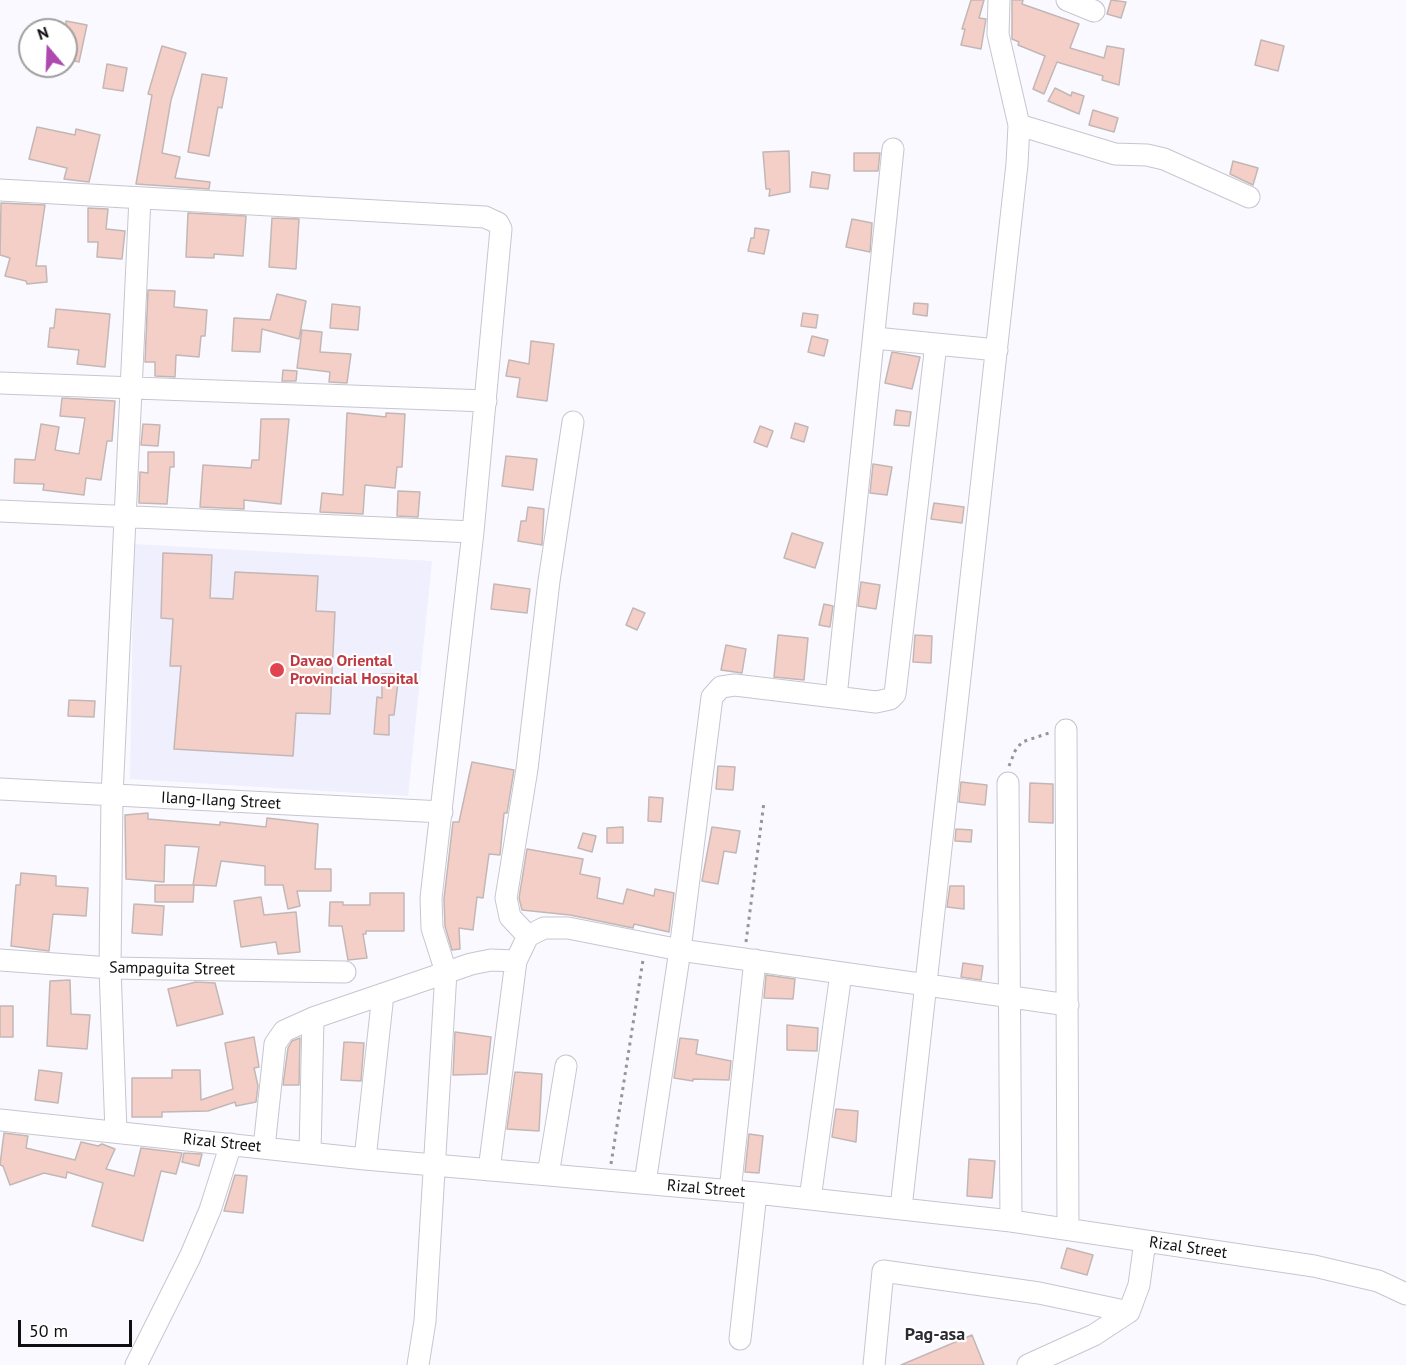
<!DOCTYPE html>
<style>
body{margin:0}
#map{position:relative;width:1406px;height:1365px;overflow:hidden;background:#f9f9ff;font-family:"PT Sans",sans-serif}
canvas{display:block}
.north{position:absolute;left:18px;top:18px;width:60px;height:60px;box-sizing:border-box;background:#fff;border:2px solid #9f9fa0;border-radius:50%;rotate:341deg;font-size:16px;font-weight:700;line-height:24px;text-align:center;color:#0f0f12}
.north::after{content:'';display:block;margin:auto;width:21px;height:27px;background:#ad49af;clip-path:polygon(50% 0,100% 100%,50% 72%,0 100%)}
.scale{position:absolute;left:18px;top:1320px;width:114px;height:27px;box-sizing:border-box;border:3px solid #0f0f12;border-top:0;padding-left:8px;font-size:18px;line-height:21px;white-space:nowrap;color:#0f0f12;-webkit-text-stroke:4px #fff;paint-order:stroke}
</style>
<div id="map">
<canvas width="1406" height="1365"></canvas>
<div class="north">N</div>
<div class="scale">50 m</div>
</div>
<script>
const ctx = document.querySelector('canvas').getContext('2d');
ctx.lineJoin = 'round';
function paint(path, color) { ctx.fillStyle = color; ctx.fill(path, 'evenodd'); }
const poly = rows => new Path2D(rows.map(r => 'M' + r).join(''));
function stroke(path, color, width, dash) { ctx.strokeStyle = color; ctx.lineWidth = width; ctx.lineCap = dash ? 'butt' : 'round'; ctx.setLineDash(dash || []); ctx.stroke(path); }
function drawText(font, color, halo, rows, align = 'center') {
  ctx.font = font + ' "PT Sans",sans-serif'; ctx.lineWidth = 4.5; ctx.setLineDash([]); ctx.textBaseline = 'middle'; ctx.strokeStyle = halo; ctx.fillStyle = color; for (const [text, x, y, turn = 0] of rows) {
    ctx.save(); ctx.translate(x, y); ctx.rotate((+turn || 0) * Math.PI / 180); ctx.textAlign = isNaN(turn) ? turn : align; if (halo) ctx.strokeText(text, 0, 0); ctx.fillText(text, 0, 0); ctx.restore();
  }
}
const built = poly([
 [134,544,432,561,408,796,130,779]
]);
const building = poly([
 [971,0,984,0,979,18,986,19,981,49,961,45,965,29,962,29,971,0],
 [1012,0,1023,0,1022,4,1079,24,1070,48,1104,58,1107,46,1124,49,1119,85,1102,80,1103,76,1057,62,1044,94,1033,89,1045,56,1018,45,1019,42,1012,39,1012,0],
 [1111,0,1126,2,1121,18,1107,14,1111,0],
 [66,21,87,25,79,62,66,59,66,21],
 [1261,40,1284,46,1278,71,1255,65,1261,40],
 [162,46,186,53,171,100,162,153,180,157,175,178,210,182,209,189,136,184,152,95,148,94,162,46],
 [107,64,127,68,123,91,103,88,107,64],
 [202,74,227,78,222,108,218,107,209,156,188,152,202,74],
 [1055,88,1071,96,1072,92,1084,96,1079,114,1048,101,1055,88],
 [1093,110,1118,118,1114,132,1089,125,1093,110],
 [37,127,75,135,76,129,100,135,89,182,64,179,67,168,29,159,37,127],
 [789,151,790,192,769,196,770,189,766,189,763,152,789,151],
 [854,153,880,153,878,171,854,171,854,153],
 [1233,161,1258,168,1253,185,1230,174,1233,161],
 [812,172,830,175,828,189,810,187,812,172],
 [1,203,45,205,36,266,46,266,47,282,27,284,26,281,5,276,10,258,0,255,1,203],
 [88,208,108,209,106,229,125,231,122,259,97,257,98,242,88,242,88,208],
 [188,213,246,216,243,256,214,254,214,258,186,257,188,213],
 [272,218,299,219,296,269,269,267,272,218],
 [852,219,872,223,870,252,846,247,852,219],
 [755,228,769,230,764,254,748,251,751,238,754,238,755,228],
 [148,290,175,291,174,307,207,310,205,336,201,336,199,357,176,355,175,377,155,376,155,362,145,362,148,290],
 [277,294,306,301,299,339,262,329,260,352,232,351,234,318,270,320,277,294],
 [914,303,928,304,927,316,913,314,914,303],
 [332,304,360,307,358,330,330,328,332,304],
 [56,309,110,314,105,367,77,364,79,350,48,347,50,328,54,328,56,309],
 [803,313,818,315,816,328,801,326,803,313],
 [302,330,322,332,320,352,351,354,347,383,329,382,330,372,297,368,302,330],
 [812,336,828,340,824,356,808,352,812,336],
 [531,341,554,344,547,401,517,397,520,378,506,376,509,360,529,364,531,341],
 [892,352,920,357,912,389,885,383,892,352],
 [283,370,297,371,296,381,282,381,283,370],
 [62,398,115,401,112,441,107,441,101,480,86,478,84,495,43,490,44,484,14,483,15,459,35,460,41,424,59,427,55,450,79,454,85,418,60,416,62,398],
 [896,410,911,412,909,426,894,425,896,410],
 [347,413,386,417,386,413,405,414,402,467,397,467,395,488,365,485,363,514,320,512,322,493,343,495,347,413],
 [261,419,289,419,281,504,244,500,244,509,200,507,203,465,251,468,252,460,259,460,261,419],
 [795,423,808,427,804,442,791,438,795,423],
 [143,424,160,425,158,446,141,445,143,424],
 [760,426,773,431,767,447,754,442,760,426],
 [148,452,174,452,174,467,170,467,167,504,139,503,140,472,148,473,148,452],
 [506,456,537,459,533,490,502,486,506,456],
 [873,464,892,467,887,495,870,493,873,464],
 [398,491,420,492,418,517,397,516,398,491],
 [934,503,964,507,962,523,931,519,934,503],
 [528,507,544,509,542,545,518,541,521,521,526,521,528,507],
 [792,533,823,543,815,568,784,558,792,533],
 [163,553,212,555,210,598,233,599,235,572,318,576,316,611,335,612,330,714,296,713,293,756,174,749,181,666,170,666,173,619,161,618,163,553],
 [861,582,880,585,876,609,858,606,861,582],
 [494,584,530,589,527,613,491,609,494,584],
 [824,604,833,606,830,627,819,625,824,604],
 [633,608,645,613,637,630,626,625,633,608],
 [778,635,808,638,804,680,774,677,778,635],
 [915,635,932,636,931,663,913,662,915,635],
 [726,645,746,649,742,673,721,670,726,645],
 [382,674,399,674,394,715,389,715,389,735,374,734,377,697,382,698,382,674],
 [69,700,95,701,94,717,68,716,69,700],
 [472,762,514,770,507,813,504,813,500,855,489,854,483,898,477,897,473,930,459,928,460,949,452,950,445,926,444,899,453,822,459,822,472,762],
 [718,766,735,767,733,790,716,789,718,766],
 [961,782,987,785,985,805,959,802,961,782],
 [1030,783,1053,784,1053,823,1029,822,1030,783],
 [649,797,663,798,661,822,648,821,649,797],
 [148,813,148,819,220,825,220,822,266,827,267,818,318,824,315,869,331,869,331,891,297,891,300,906,288,909,283,885,265,885,265,866,221,861,216,886,194,885,193,902,155,902,155,885,193,885,199,847,165,845,164,882,126,879,125,815,148,813],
 [623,827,623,843,607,843,607,828,623,827],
 [712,827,740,831,736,853,724,851,718,884,702,881,712,827],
 [956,829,972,830,971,842,955,841,956,829],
 [583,833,596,836,592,852,578,848,583,833],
 [527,849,583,859,580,874,600,878,597,898,623,904,627,889,654,896,655,889,674,893,669,932,634,924,633,928,570,915,522,910,519,898,527,849],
 [21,873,56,876,56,886,88,888,86,916,53,914,49,951,11,946,16,885,20,885,21,873],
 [950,886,964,886,964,909,947,907,950,886],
 [370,893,404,893,404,931,366,931,366,934,363,934,367,958,348,960,342,926,329,926,330,902,343,902,343,905,370,905,370,893],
 [261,897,264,915,296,912,300,952,278,954,276,942,241,947,234,901,261,897],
 [134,904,164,906,162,935,132,933,134,904],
 [963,963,983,966,981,980,961,977,963,963],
 [766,975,795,979,793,999,764,998,766,975],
 [70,980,71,1014,90,1015,87,1049,47,1046,50,981,70,980],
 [196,982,215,983,223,1014,177,1026,168,989,196,982],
 [0,1006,13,1006,13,1037,0,1037,0,1006],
 [787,1025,818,1028,817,1051,787,1050,787,1025],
 [455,1032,491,1037,487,1074,453,1075,455,1032],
 [254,1037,259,1067,254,1068,258,1086,256,1102,236,1106,235,1102,208,1111,162,1112,162,1117,132,1117,132,1078,172,1078,172,1070,200,1070,201,1100,233,1089,225,1043,254,1037],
 [300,1038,299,1085,283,1085,288,1048,292,1041,300,1038],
 [680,1038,698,1040,696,1054,731,1061,729,1080,693,1079,693,1081,674,1078,680,1038],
 [344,1042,364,1043,361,1081,341,1080,344,1042],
 [39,1070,62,1073,58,1103,35,1100,39,1070],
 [515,1072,542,1074,539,1131,507,1129,515,1072],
 [836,1109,858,1111,856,1142,832,1137,836,1109],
 [4,1133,28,1136,26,1148,75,1160,81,1142,98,1146,102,1144,115,1149,106,1169,134,1176,141,1148,182,1153,176,1174,161,1171,143,1241,92,1226,103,1183,67,1172,66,1178,44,1173,10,1185,3,1166,0,1165,4,1133],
 [749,1134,763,1136,759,1173,745,1172,749,1134],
 [184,1153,202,1154,199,1166,182,1162,184,1153],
 [969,1159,995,1161,992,1198,967,1196,969,1159],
 [235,1175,247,1176,243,1213,224,1211,235,1175],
 [1067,1248,1093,1255,1087,1275,1061,1268,1067,1248],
 [972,1335,984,1365,901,1365,972,1335]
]);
const path = poly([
 [1009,766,1015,751,1022,742,1049,733],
 [746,942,764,802],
 [611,1164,643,960]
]);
const minor = poly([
 [1067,0,1094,11],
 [1019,125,1115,154,1147,155,1164,159,1249,197],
 [0,190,485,217,498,223,501,229,473,532,431,898,432,928,446,972,425,1321,418,1365],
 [875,338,997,350],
 [0,383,486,401],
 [0,511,473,532],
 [836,697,893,149],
 [1066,730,1068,1228],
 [1008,783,1011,1221],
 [0,789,442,812],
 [528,936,510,917,506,898,527,769,549,581,573,422],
 [0,960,110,968,345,972],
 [0,1120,365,1159,756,1193,1011,1221,1314,1266,1378,1281,1406,1294],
 [116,1132,110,968,112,796,140,198],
 [264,1148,275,1044,284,1031,313,1018,471,964,491,960,516,961],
 [310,1153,313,1018],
 [365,1159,383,994],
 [489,1170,516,961,528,936,544,928,568,928,680,950,1068,1005],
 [548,1175,566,1066],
 [645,1183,680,950,712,697,721,687,735,685,876,702,890,699,895,694,936,344],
 [730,1191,755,960],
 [810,1199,841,973],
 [901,1208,1017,164,1019,125,998,34,999,0],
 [740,1339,756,1193],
 [136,1365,190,1257,210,1210,231,1144],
 [874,1365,883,1271,1039,1293,1129,1312],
 [1028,1365,1094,1335,1129,1312,1139,1285,1145,1241]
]);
const markers = [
 [277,670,8,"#e0444e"]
];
const healthNames = [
 ["Davao Oriental",290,661],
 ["Provincial Hospital",290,679]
];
const streetNames = [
 ["Ilang-Ilang Street",221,801,3],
 ["Sampaguita Street",172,969,1],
 ["Rizal Street",222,1143,6],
 ["Rizal Street",706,1189,5],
 ["Rizal Street",1188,1248,8]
];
const neighbourhoodNames = [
 ["Pag-asa",935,1335]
];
paint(built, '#efeffd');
paint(building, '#f4cfc8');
stroke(building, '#c3b7b5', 1.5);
stroke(minor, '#c7c6d0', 23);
stroke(path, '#95959a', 3, [3, 4.5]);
stroke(minor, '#fff', 21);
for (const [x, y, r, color] of markers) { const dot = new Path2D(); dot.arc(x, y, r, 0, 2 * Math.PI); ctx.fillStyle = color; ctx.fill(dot); stroke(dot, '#fff', 2); }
drawText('bold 16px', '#be3a42', '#fff', healthNames, 'left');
drawText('16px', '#0f0f12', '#fff', streetNames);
drawText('bold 18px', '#2b2b33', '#fff', neighbourhoodNames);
</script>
